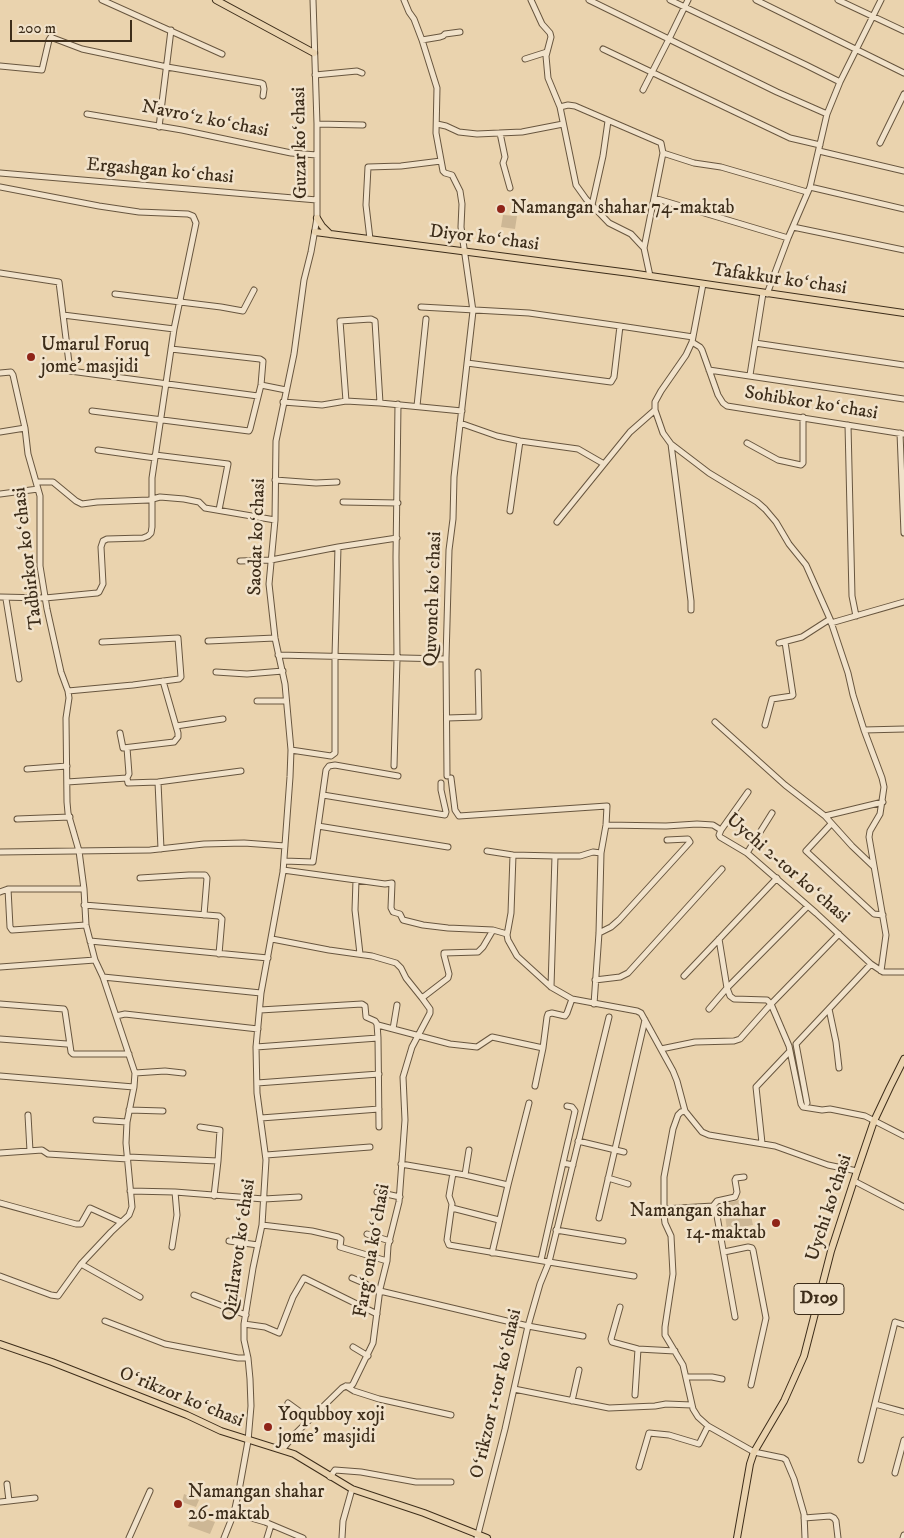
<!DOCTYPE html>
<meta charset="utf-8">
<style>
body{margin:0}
#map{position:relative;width:904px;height:1538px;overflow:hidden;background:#ead3ae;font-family:"IM FELL DW Pica",serif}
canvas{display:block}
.scale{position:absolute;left:10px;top:20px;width:122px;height:22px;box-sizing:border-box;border:2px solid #3d2d1a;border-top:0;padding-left:6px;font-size:15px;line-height:18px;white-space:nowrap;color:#3d2d1a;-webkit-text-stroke:4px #f1e2ca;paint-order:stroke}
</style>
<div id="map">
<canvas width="904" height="1538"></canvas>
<div class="scale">200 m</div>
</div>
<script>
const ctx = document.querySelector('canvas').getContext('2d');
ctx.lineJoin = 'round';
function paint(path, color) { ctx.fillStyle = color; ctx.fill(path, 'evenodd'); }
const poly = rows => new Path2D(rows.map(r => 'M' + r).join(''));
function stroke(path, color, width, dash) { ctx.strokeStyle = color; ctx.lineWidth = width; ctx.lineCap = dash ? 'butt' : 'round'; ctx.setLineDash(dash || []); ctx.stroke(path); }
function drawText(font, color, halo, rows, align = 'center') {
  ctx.font = font + ' "IM FELL DW Pica",serif'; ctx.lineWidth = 5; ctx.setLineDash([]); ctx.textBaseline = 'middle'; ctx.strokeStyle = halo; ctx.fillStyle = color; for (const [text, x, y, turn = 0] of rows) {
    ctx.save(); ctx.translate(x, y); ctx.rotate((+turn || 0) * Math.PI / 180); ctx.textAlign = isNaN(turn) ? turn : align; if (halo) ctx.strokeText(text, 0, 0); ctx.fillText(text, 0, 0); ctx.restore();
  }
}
const green = poly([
 [503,215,517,216,515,229,501,227],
 [744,1199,746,1209,729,1213,727,1203],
 [750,1211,753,1225,727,1230,725,1215],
 [184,1494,199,1500,196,1507,182,1502],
 [193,1515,215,1522,210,1534,188,1526]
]);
const minor = poly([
 [102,0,222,54],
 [404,0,409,12,414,19,422,40,437,88,436,133,443,171,445,173,452,175,460,191,462,204,461,227,473,311,454,477,453,519,449,550,446,659,447,776],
 [531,0,542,24,550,33,551,37,546,56,548,78,560,107,576,185,586,199,609,223,631,234,644,248,650,276],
 [589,0,777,92,827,114],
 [670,0,806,65,840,82],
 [756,0,904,73],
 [838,0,904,31],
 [422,40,440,37,443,36,445,34,460,32],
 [603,49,790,138,820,145],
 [525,59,547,52],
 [0,66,42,70,49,40,51,37,53,38,82,49,167,67,261,83,263,84,264,89,263,96],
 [315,75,357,71,362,73],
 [643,90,669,39,688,0],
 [560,107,568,105,575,106,661,143,663,153,644,248],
 [87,114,182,130,291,153,317,155],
 [317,124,363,125],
 [437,124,446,126,459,132,477,134,522,132,563,124],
 [159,127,171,30],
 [500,133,505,157,503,163,510,188],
 [880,143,904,94],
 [819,151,904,171],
 [663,153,694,163,721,167,807,192],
 [0,173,317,200],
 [0,187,99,206,139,212,188,214,193,216,196,223,174,329,152,478,152,527,151,533,148,536,143,538,107,539,103,541,101,547,103,584,99,592,97,593,45,598,0,597],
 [810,187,904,209],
 [654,198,788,238],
 [592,205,603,156,608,121],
 [793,227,904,250],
 [370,239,366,205,368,167,401,166,441,161],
 [0,273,59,282,70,371,258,396],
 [115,294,221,307,243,311,254,290],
 [767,294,788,238,810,187,827,114,840,82,881,0],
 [421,307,529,313,620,326,614,377,611,382,467,363],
 [63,315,174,329],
 [620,326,693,337],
 [692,342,700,347,702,350,718,395,723,403,727,406,904,434],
 [755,343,904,365],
 [709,370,904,399],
 [0,373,11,372,13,375,25,428,28,454,40,496,40,566,47,609,61,672,68,691,69,698,66,718,67,802,68,813,79,851,84,889,86,925,95,960,103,977,135,1073,134,1087,127,1122,126,1143,132,1207,129,1215,111,1232,81,1264,58,1296,51,1295,0,1276],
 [750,375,763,293],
 [261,385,286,390],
 [346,401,340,321,371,319,375,321,380,403],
 [283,402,322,405,346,401,380,403,462,411],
 [417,406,426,319],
 [655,410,663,433,671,444,691,601,691,610],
 [92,411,249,431,250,429,261,385,263,361,260,359,171,349],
 [460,423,497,436,520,441,578,449,604,464],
 [848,425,852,596,856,616],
 [0,432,25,428],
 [900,433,904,533],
 [747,443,778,460,801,465,803,463,803,417],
 [671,444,709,473,757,502,765,509,776,522,789,544,806,565,830,619,848,673,853,695,864,730,882,778,884,787,880,814,870,831,869,837,886,935,881,971],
 [98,450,155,458],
 [155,455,228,464,219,510],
 [275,480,316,483,337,482],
 [36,482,53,482,76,501,82,504,97,502,149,500,160,497,184,499,199,502,205,508,275,520],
 [0,494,38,489],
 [343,502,398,503],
 [510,511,520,441],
 [557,522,630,432,655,410,655,402,661,391,686,355,692,342,703,284],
 [240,561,271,560,338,547,397,538],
 [6,599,19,679],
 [831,623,904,602],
 [208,641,275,638],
 [779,643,802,637,830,619],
 [278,655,446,659],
 [216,672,247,674,283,671],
 [68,691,133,685,179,679,181,677,178,638,102,642],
 [257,701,286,701],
 [447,718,479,717,478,672],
 [715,722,785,785,825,816,883,802],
 [765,725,772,699,792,696,793,695,785,642],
 [176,726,223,719],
 [864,730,904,729],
 [120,733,123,748,174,742,178,737,178,733,163,681],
 [291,750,331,756,335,753,335,656,338,547],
 [394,766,397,659,396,557,398,404],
 [27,769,67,766],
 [127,778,128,783,158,782,241,771],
 [451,778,455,810,459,816,607,806,606,825,601,853,599,933,594,1004],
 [67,782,127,778,129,774,127,748],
 [158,782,161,849],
 [323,795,445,815,446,812,441,790,441,783],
 [825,816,852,846,873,866],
 [17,819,70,817],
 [831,824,806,851,874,914,883,915],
 [606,825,666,826,697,824,713,825,721,830,719,835,720,837,747,853,816,913,871,964,883,972,904,972],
 [318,826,448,847],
 [721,830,748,792],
 [487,851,513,855,555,856,580,856,593,852,601,853],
 [0,852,150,850,204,844,244,843,285,846],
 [747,853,772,813],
 [513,855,511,913,507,935,508,940,517,956,551,987,572,999,637,1011,641,1013,673,1071,677,1081,685,1111,702,1132,709,1135,775,1146,828,1165,857,1171],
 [284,861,313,862,326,770,329,766,335,765,398,776],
 [140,878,189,875,205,875,207,878,204,915],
 [356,880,355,910,360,954],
 [8,889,10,927,12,930,86,925],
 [0,892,8,889,84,889],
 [84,905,219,916,222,919,219,954],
 [493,930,507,934],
 [599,933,611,927,619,920,690,842,688,839,667,840],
 [272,939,329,950,372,956,396,963,401,968,406,978,422,998,448,978,449,974,444,955,444,953,478,952,483,947,493,930,448,928,423,925,403,920,400,914,393,912,391,908,392,883,385,884,283,870],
 [719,939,727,988,730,996,734,999,767,1000,771,1004,789,1046,801,1104,803,1107,822,1110,830,1109,865,1116,904,1136],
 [90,941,268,958],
 [0,967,95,960],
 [684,976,777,878],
 [103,977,261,993],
 [595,980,620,977,628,973,722,869],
 [551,987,555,856],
 [0,1004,64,1009,65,1011,70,1045],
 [709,1009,727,988,808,906],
 [829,1009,836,1042,839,1068],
 [260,1010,362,1004,365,1006,366,1017,375,1021,377,1024,378,1038],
 [116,1016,125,1014,258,1029],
 [609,1017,549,1262,634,1276],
 [378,1025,450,1044,477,1047,492,1037,543,1048],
 [393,1029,397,1005],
 [0,1039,67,1044,70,1045,71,1052,73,1054,129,1054],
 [256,1047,378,1038,379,1127],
 [661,1049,695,1042,734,1041,740,1039,771,1004,839,934],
 [135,1073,165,1071,183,1073],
 [0,1076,134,1087],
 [257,1083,379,1074],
 [535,1086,543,1048,547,1017,548,1014,552,1013,565,1016,567,1013,572,999],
 [807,1103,796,1044,871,964],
 [129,1110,163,1111],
 [685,1111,681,1112,678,1115,673,1129,664,1177,664,1215,665,1223,671,1236,673,1274,665,1327,665,1335,683,1365,693,1409,698,1417,708,1426,754,1452,783,1458,786,1460,794,1479,804,1514,805,1538],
 [28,1115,30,1151],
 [261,1118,379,1109],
 [96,1120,127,1122],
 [578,1141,624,1152],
 [762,1143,756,1087,790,1051],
 [0,1153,42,1150,48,1154,128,1159],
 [266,1155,370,1147],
 [128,1157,218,1161,220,1130,200,1127],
 [563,1163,575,1111,572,1107,567,1106],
 [401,1164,465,1175,469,1150],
 [453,1173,449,1196,452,1204,447,1240,449,1245,549,1262,540,1284,528,1326,505,1429,477,1538],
 [465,1175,508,1185,492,1253],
 [608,1178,628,1184],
 [854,1181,904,1207],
 [508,1185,529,1103],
 [130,1191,175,1192,264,1199,299,1197],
 [377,1192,400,1197],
 [214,1196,218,1161],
 [0,1203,76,1224,81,1224,90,1208,121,1222],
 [713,1206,717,1201,735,1197,737,1192,735,1180,736,1178,744,1177],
 [452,1208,499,1220],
 [664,1209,713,1206,717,1216,735,1317],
 [599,1218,645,1020],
 [262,1225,312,1231,338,1237,341,1239,340,1247,387,1261],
 [556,1230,623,1241],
 [367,1234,390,1241],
 [229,1241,258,1245],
 [172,1247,177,1215,175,1192],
 [724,1252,748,1247,752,1248,753,1250,766,1318,751,1385],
 [541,1260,563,1163,573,1165],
 [81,1264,140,1297],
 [352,1278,366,1284,371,1289,380,1289],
 [380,1291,528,1326,583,1336],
 [194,1295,246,1315],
 [620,1307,611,1339,612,1342,638,1349,675,1351],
 [105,1321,165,1344,238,1358,248,1358],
 [244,1324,265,1327,279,1333,293,1297,304,1278,377,1314],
 [353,1347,368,1356],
 [686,1377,712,1377,722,1379],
 [346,1386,354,1391,379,1399,451,1415],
 [514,1389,609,1408,655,1406,666,1404,692,1405],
 [635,1395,638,1349],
 [572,1401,579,1370],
 [288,1403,310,1419],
 [875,1404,904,1412],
 [282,1450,295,1434,342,1388,346,1386,351,1386,353,1384,373,1343,380,1289,387,1261,388,1246,399,1202,405,1120,403,1077,412,1047,430,1013,430,1009,422,998],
 [861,1460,895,1322,904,1325],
 [639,1467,649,1433,669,1435,699,1444,708,1426],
 [895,1473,904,1440],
 [330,1477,335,1470,361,1472,416,1482,451,1482],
 [7,1484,9,1501,35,1498],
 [0,1502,9,1501],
 [234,1513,265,1522,303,1538],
 [804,1518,830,1516,834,1518,836,1521,838,1538],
 [129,1538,150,1491],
 [224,1538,234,1513,240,1485,248,1441,251,1406,250,1379,248,1358,244,1340,244,1324,253,1268,262,1225,266,1160,257,1093,256,1047,261,993,283,872,290,777,291,750,285,684,275,638,269,584,275,520,276,441,294,354,304,280,311,252,317,218,317,124,313,0],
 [267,1538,271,1525],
 [342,1538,343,1521,352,1489],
 [903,1538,904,1535]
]);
const major = poly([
 [216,0,314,53],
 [317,218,322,226,330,234],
 [315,232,630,273,904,313],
 [0,1344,52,1362,187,1415,221,1431,294,1454,352,1489,424,1513,487,1538],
 [737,1538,750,1464,754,1452,784,1401,804,1356,831,1251,857,1171,874,1121,890,1087,904,1059]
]);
const markers = [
 [501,209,5,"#8f2418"],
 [31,357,5,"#8f2418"],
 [776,1223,5,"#8f2418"],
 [268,1427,5,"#8f2418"],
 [178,1504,5,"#8f2418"]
];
const shields = [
 [819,1299,50]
];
const shieldNames = [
 ["D109",819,1299]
];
const streetNames = [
 ["Navroʻz koʻchasi",205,120,11],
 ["Guzar koʻchasi",301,143,-91],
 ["Ergashgan koʻchasi",160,172,5],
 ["Diyor koʻchasi",484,239,7],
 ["Tafakkur koʻchasi",779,280,8],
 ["Sohibkor koʻchasi",811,404,9],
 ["Saodat koʻchasi",258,537,-88],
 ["Tadbirkor koʻchasi",29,558,-97],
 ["Quvonch koʻchasi",434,599,-88],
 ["Uychi 2-tor koʻchasi",787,869,41],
 ["Uychi ko'chasi",830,1208,-72],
 ["Qizilravot koʻchasi",240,1250,-82],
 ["Fargʻona koʻchasi",373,1251,-80],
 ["Oʻrikzor 1-tor koʻchasi",497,1394,-77],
 ["Oʻrikzor koʻchasi",181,1398,22]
];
const poiNames = [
 ["Namangan shahar 74-maktab",511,209],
 ["Umarul Foruq",41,346],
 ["jome' masjidi",41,368],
 ["Namangan shahar",766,1212,"right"],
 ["14-maktab",766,1234,"right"],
 ["Yoqubboy xoji",278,1416],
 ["jome' masjidi",278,1438],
 ["Namangan shahar",188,1493],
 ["26-maktab",188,1515]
];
paint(green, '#cdb795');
stroke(minor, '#68563f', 7);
stroke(major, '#3d2d1a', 8);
stroke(minor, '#f1e2ca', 5);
stroke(major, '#ead3ae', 6);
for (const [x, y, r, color] of markers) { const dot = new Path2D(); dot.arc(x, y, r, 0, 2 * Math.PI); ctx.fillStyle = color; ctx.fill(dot); stroke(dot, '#f1e2ca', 2); }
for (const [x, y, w] of shields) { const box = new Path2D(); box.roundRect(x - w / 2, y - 15.5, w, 31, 4); ctx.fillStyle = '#f1e2ca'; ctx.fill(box); stroke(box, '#3d2d1a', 1); }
drawText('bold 18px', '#3d2d1a', null, shieldNames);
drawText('19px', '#3d2d1a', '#f1e2ca', streetNames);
drawText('19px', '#3d2d1a', '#f1e2ca', poiNames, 'left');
</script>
